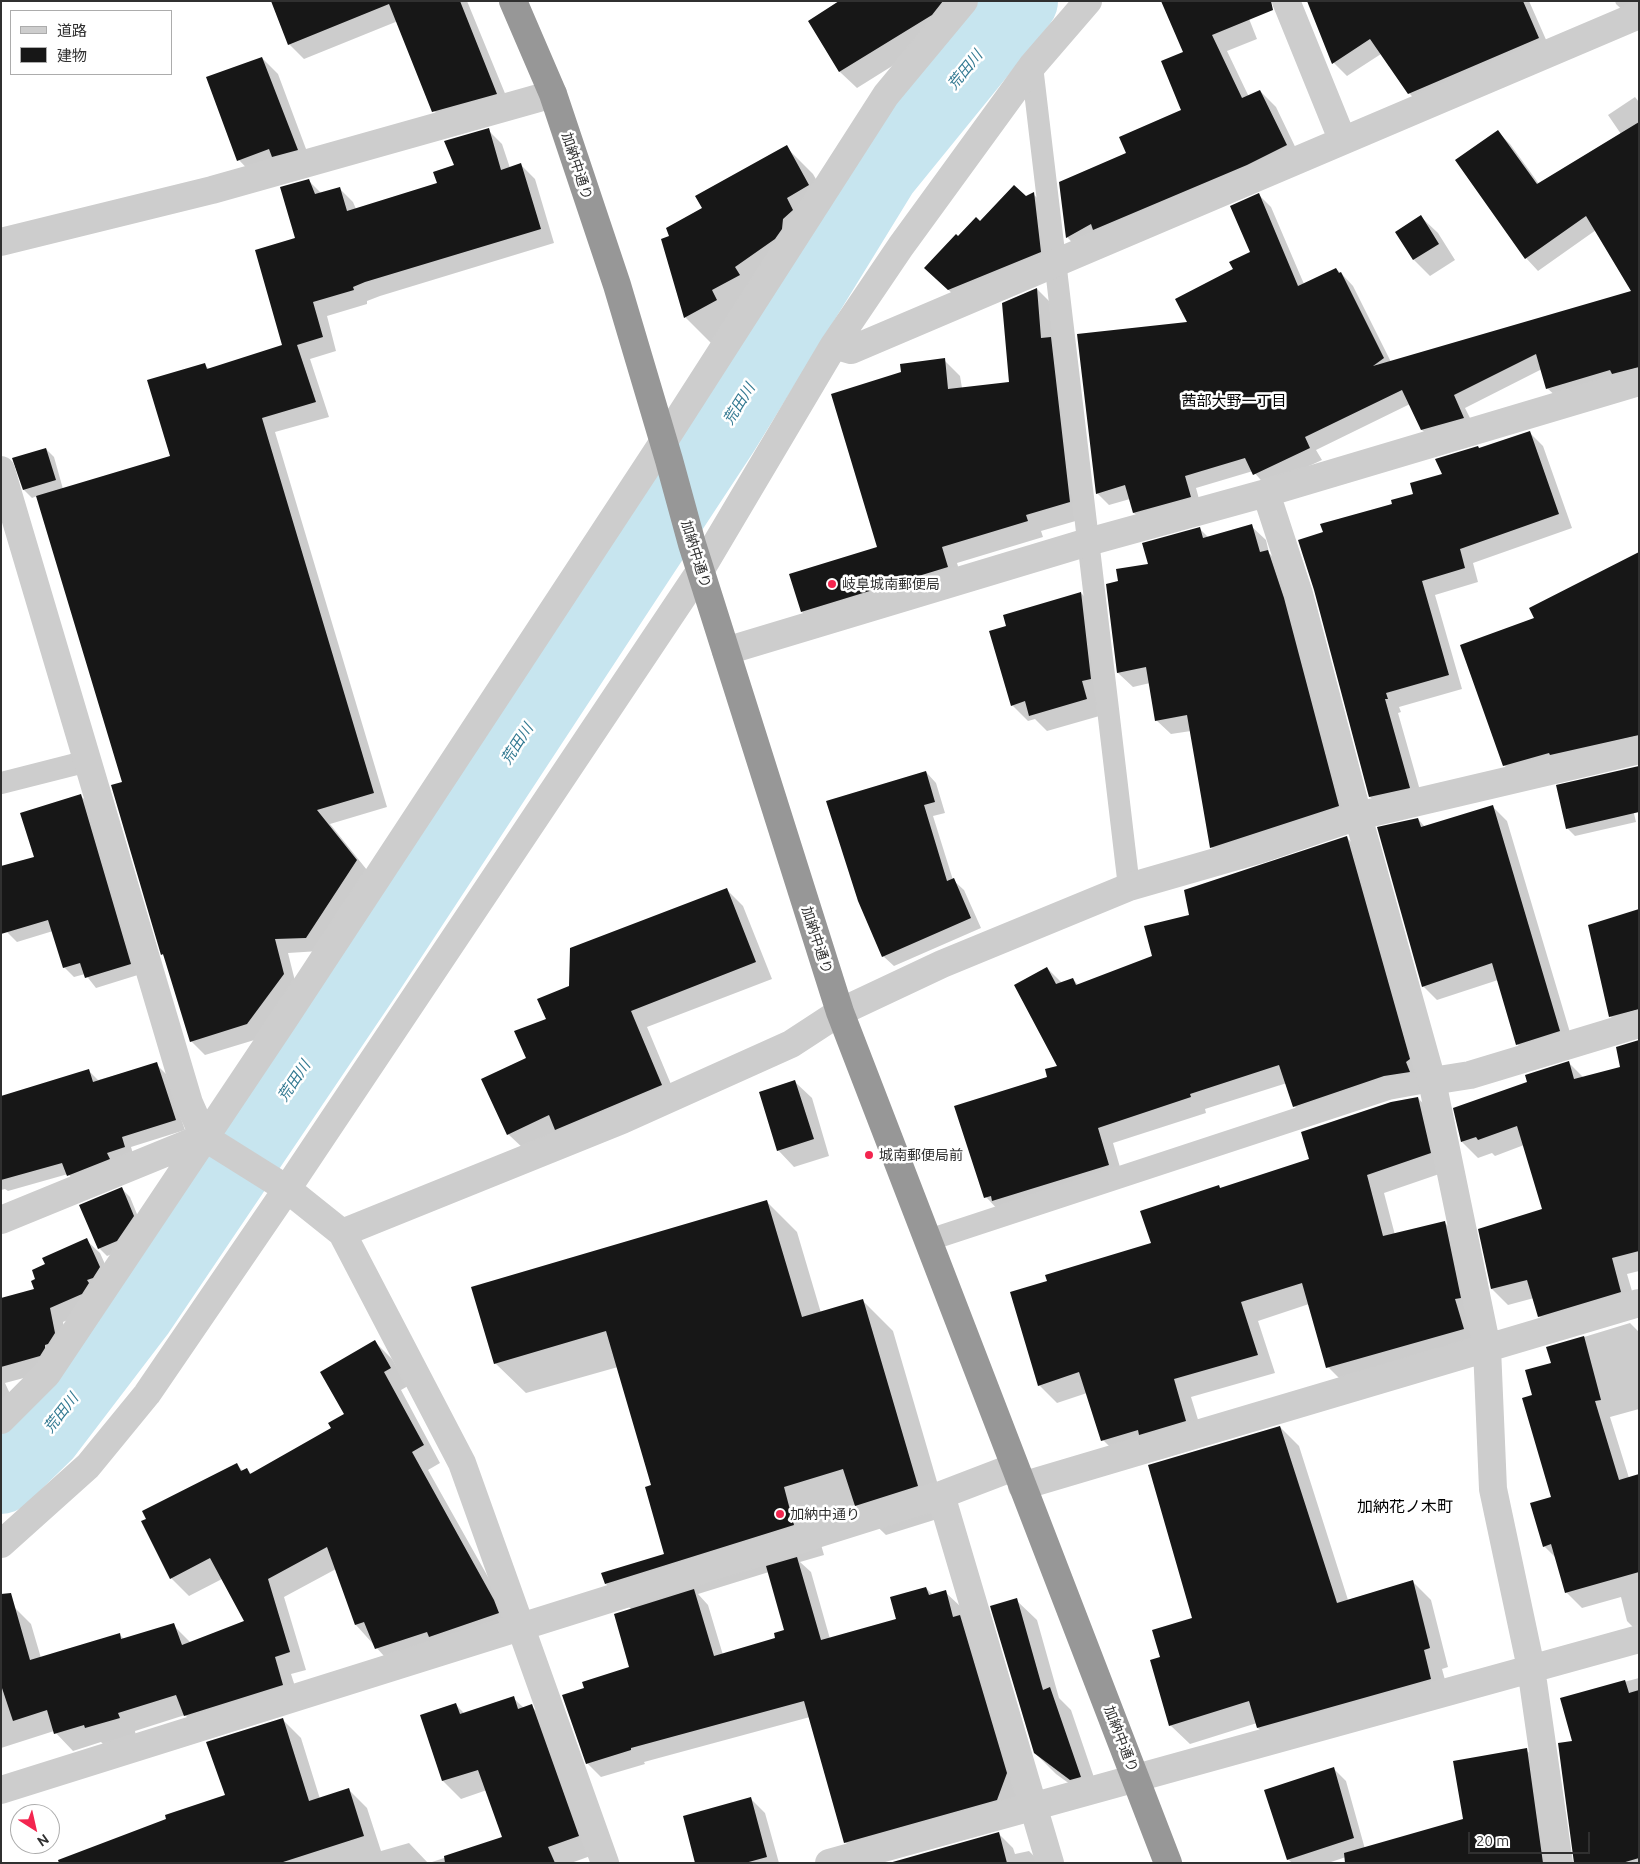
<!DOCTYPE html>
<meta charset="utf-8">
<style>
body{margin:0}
#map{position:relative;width:1640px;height:1864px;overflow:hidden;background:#fff;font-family:Ubuntu,"Noto Sans JP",sans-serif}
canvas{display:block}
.frame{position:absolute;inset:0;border:2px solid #303030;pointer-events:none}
.legend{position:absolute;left:10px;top:10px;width:162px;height:65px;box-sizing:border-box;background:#fff;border:1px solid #acacac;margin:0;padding:6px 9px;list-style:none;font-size:15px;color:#303030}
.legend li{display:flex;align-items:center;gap:10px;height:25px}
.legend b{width:25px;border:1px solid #acacac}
.north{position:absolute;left:10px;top:1804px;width:50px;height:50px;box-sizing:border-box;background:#fff;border:1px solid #acacac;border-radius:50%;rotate:145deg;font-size:14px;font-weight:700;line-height:20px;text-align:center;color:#303030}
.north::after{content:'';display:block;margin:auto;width:18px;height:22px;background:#f3254f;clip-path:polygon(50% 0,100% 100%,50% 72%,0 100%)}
.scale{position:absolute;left:1468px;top:1832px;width:122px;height:22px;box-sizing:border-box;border:2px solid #303030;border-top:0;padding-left:6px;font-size:15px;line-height:18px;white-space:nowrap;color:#303030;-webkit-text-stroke:4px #fff;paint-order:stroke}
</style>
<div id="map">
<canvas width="1640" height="1864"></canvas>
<div class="frame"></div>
<ul class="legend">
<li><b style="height:6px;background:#cdcdcd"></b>道路</li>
<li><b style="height:14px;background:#171717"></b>建物</li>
</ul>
<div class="north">N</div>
<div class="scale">20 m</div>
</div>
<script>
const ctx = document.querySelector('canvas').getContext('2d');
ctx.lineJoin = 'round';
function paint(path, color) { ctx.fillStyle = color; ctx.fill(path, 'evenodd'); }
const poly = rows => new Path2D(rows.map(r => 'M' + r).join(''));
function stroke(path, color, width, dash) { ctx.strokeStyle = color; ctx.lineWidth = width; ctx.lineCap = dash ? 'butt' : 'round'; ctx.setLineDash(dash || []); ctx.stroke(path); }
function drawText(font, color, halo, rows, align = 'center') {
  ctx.font = font + ' Ubuntu,"Noto Sans JP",sans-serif'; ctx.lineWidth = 5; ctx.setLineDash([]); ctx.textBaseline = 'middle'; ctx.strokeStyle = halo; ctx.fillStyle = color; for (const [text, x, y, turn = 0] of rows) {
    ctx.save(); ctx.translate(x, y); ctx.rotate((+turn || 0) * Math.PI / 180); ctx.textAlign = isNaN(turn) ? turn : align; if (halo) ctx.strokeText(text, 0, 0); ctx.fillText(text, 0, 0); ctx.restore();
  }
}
const shadow = poly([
 [272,1,467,1,511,108,449,126,434,111,398,21,304,59,289,44],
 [842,1,948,1,937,38,857,88,840,72,810,21],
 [1242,1,1257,39,1227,51,1249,97,1260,91,1276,107,1302,161,1082,253,1067,237,1127,154,1183,111,1184,52],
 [1308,1,1529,1,1551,51,1422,107,1409,93,1381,54,1347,76,1334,63],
 [1615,1,1639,1,1639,26,1616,4],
 [262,58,278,74,312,165,254,176,239,160,207,78],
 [1635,97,1639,102,1639,382,1560,400,1547,388,1542,369,1465,408,1476,430,1435,442,1422,430,1410,404,1316,450,1322,460,1266,486,1253,471,1196,488,1202,510,1147,525,1134,513,1130,499,1109,505,1097,493,1189,323,1252,253,1259,195,1271,207,1304,284,1336,269,1341,273,1353,286,1391,362,1633,291,1596,230,1538,271,1526,258,1498,132,1510,144,1539,184,1621,134,1608,115],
 [488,130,502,144,510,168,521,165,535,179,554,243,380,296,367,301,367,304,327,316,336,351,310,359,329,417,275,432,387,807,330,824,371,875,320,951,288,953,297,989,261,1038,205,1055,191,1041,166,958,162,954,112,786,123,783,37,496,32,498,24,490,46,449,54,457,63,489,172,457,204,364,209,369,284,346,297,238,308,180,321,193,339,188,353,202,356,209,439,184],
 [786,147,813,174,835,212,813,225,820,238,810,246,808,256,802,266,761,294,712,344,685,317,671,237,704,208],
 [1033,194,1050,210,1057,269,965,305,942,284,958,238,980,222],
 [1421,217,1438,233,1455,260,1430,276,1414,260,1397,233],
 [1037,289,1053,305,1086,518,1041,531,1043,537,957,563,963,583,818,628,802,612,878,548,944,360,960,376,962,388,1011,383],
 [1529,432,1543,446,1572,528,1473,563,1478,582,1435,595,1462,689,1399,707,1401,712,1398,713,1423,801,1384,810,1370,797,1325,533,1415,494,1479,449],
 [1251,526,1266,540,1269,553,1282,566,1353,820,1225,861,1211,847,1191,731,1171,734,1156,720,1150,683,1133,687,1118,673,1119,582,1150,565,1200,529,1209,538],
 [1639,553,1639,756,1522,784,1504,765,1535,619],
 [1081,593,1097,610,1103,715,1047,731,1035,719,1028,721,1012,705,1008,626],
 [926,772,936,783,945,813,933,816,953,880,964,890,981,928,894,966,883,956],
 [1626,780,1636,822,1575,836,1567,828],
 [81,796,91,806,141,974,96,988,85,974,74,977,64,967,53,931,17,942,7,932,35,857],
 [1493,807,1507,821,1574,1046,1531,1058,1517,1044,1498,980,1437,1000,1423,986,1418,819,1425,827],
 [1347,838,1363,853,1425,1075,1310,1122,1294,1106,1287,1083,1205,1109,1206,1113,1113,1143,1124,1181,1001,1213,986,1197,1049,1077,1058,1066,1047,968,1062,983,1073,979,1078,985,1154,956,1190,916],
 [727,890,743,906,772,979,647,1027,678,1101,525,1150,508,1134,527,1059,547,1019,570,986],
 [1639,910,1639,1029,1626,1032,1610,1016],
 [1639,1040,1639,1271,1627,1274,1637,1308,1555,1332,1539,1316,1534,1298,1508,1305,1492,1289,1480,1230,1544,1209,1524,1145,1495,1156,1492,1153,1478,1158,1462,1142,1529,1083,1569,1063,1584,1078,1622,1068],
 [156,1064,166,1074,185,1130,131,1147,134,1157,78,1185,68,1174,8,1191,5,1189,1,1190,1,1097,88,1070,98,1080],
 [795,1082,812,1098,829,1156,794,1167,778,1150],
 [1418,1098,1436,1117,1448,1171,1384,1193,1395,1235,1444,1222,1463,1241,1482,1347,1346,1385,1328,1367,1309,1304,1258,1321,1275,1373,1191,1397,1204,1439,1121,1458,1103,1440,1087,1393,1057,1403,1039,1385,1048,1282,1152,1244,1218,1186,1221,1189,1311,1160],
 [122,1189,130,1197,141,1224,125,1249,107,1256,99,1248],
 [767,1202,797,1232,821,1313,862,1300,893,1331,947,1516,886,1535,855,1505,813,1517,824,1555,800,1562,811,1572,830,1639,897,1620,926,1588,933,1595,945,1592,960,1606,964,1620,974,1631,1021,1788,1011,1814,860,1856,845,1842,810,1717,644,1762,645,1764,601,1777,587,1763,586,1689,631,1668,632,1610,606,1584,666,1555,653,1486,618,1367,526,1393,495,1363],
 [769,1572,786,1631,777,1639,723,1655,708,1605,698,1594],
 [86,1240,100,1253,113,1282,96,1308,63,1322,69,1348,54,1370,5,1383,17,1409,1,1424,1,1299,36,1290,37,1280,46,1265],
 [1630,1323,1639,1332,1639,1409,1610,1417,1629,1478,1639,1475,1639,1633,1627,1621,1621,1597,1582,1608,1566,1592,1556,1558,1544,1546,1552,1497,1534,1396,1553,1364,1548,1348],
 [375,1342,392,1359,408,1386,401,1390,440,1463,428,1470,511,1618,393,1666,356,1625,336,1569,284,1597,306,1670,291,1674,300,1702,203,1733,185,1715,135,1731,136,1736,104,1745,101,1742,73,1751,54,1731,1,1748,1,1610,14,1607,31,1624,41,1658,119,1634,124,1639,173,1625,191,1643,246,1622,222,1579,189,1596,171,1578,236,1464,243,1471,247,1469,252,1475,333,1429,346,1415],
 [1280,1427,1299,1446,1348,1600,1412,1581,1431,1600,1448,1667,1442,1669,1450,1698,1277,1747,1258,1728,1257,1723,1190,1744,1170,1725,1162,1658,1194,1619],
 [1016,1600,1037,1620,1059,1698,1071,1710,1101,1798,1092,1800,1056,1774,1035,1753],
 [1639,1678,1639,1863,1575,1863,1573,1742,1561,1699],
 [513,1698,524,1708,531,1706,550,1724,596,1854,571,1863,429,1863,504,1838,487,1790,461,1799,443,1781,456,1705,465,1714],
 [282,1719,301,1738,320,1799,349,1790,367,1808,381,1851,409,1843,428,1863,74,1863,227,1795],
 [1526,1750,1542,1765,1556,1863,1357,1863,1355,1854,1328,1863,1292,1863,1288,1859,1333,1768,1346,1781,1365,1849,1464,1820],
 [751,1799,765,1813,779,1863,697,1863],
 [999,1834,1013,1848,1015,1854,1029,1851,1041,1863,893,1863]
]);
const river = poly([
 [1,1477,45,1434,138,1312,366,974,723,431,882,172,1021,1]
]);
const building = poly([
 [271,1,460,1,497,94,432,112,389,4,288,45],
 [839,1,943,1,932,15,839,72,808,21],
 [1161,1,1271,1,1273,10,1212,35,1242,98,1260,90,1287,145,1247,165,1093,230,1091,224,1066,238,1059,182,1126,153,1119,137,1181,110,1161,61,1183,52],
 [1307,1,1523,1,1539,38,1408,94,1370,39,1332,64],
 [262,57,298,150,272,157,269,149,237,161,206,77],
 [1639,122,1639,367,1612,374,1610,370,1546,389,1536,354,1454,395,1464,418,1421,430,1402,390,1305,437,1310,448,1253,475,1245,458,1185,476,1191,497,1133,513,1125,485,1096,494,1077,334,1187,322,1175,299,1233,269,1229,262,1250,252,1230,206,1259,193,1298,286,1336,268,1339,273,1341,272,1384,358,1373,366,1631,291,1586,216,1525,259,1455,160,1498,130,1537,184],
 [489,128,501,170,521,163,541,229,365,282,353,287,354,290,313,302,323,337,297,345,316,402,262,418,374,793,317,810,357,860,306,938,275,939,284,974,247,1024,190,1042,163,954,161,955,111,785,122,782,36,496,170,456,147,380,205,363,207,369,282,345,255,250,295,238,280,187,309,179,315,194,340,187,347,211,437,183,433,172,454,165,444,141],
 [787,145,809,185,787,198,793,210,783,219,782,229,775,239,735,267,740,275,712,290,717,300,684,318,661,239,669,236,666,228,702,208,695,196],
 [1014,185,1026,196,1034,192,1041,252,948,290,924,268,956,234,958,236,976,217,980,221],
 [1421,215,1439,244,1413,260,1395,232],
 [1037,288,1041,338,1051,337,1070,502,1026,515,1028,521,942,547,948,567,801,612,789,574,877,547,831,394,901,372,900,364,945,358,948,389,1009,382,1002,303],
 [1530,431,1559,514,1460,549,1465,568,1422,581,1449,675,1386,693,1388,699,1385,699,1410,788,1369,797,1314,590,1298,540,1323,532,1320,524,1392,504,1391,500,1413,494,1410,483,1442,474,1435,459,1478,446,1479,448],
 [46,448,56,480,23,490,12,458],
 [1252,524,1260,552,1268,550,1284,598,1339,806,1210,848,1187,715,1155,721,1146,667,1117,673,1106,584,1118,581,1116,569,1148,564,1142,543,1200,527,1203,538],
 [1639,552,1639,735,1550,755,1549,753,1503,766,1460,645,1534,618,1529,608],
 [1081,592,1091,679,1082,681,1087,699,1029,716,1025,701,1011,706,989,631,1006,626,1003,615],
 [1639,766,1639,812,1566,829,1556,785],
 [926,771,935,802,924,805,947,881,954,878,971,918,882,957,858,901,826,801],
 [81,794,131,964,85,978,80,963,63,968,48,920,1,934,1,866,34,857,20,813],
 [1493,805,1560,1031,1516,1045,1492,963,1422,987,1377,827,1418,818,1421,827],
 [1347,836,1410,1059,1406,1062,1410,1072,1384,1076,1293,1107,1279,1065,1190,1094,1191,1097,1098,1128,1109,1165,992,1201,991,1196,984,1198,954,1106,1047,1077,1045,1069,1057,1066,1014,985,1047,967,1056,984,1073,978,1076,985,1152,956,1144,926,1189,915,1184,890],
 [727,888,756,962,631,1011,662,1085,555,1130,549,1115,507,1135,481,1079,526,1058,514,1031,546,1019,537,999,569,986,570,948],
 [1639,909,1639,1009,1609,1017,1588,925],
 [1639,1040,1639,1251,1612,1258,1621,1292,1538,1317,1527,1280,1491,1289,1478,1229,1542,1209,1517,1126,1478,1140,1476,1137,1461,1142,1453,1108,1527,1082,1525,1075,1569,1061,1574,1079,1620,1067,1616,1047],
 [157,1062,176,1120,122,1137,125,1147,107,1153,110,1159,67,1176,62,1163,1,1180,1,1096,89,1069,93,1082],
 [795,1080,814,1139,777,1151,759,1092],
 [1418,1097,1431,1153,1367,1175,1383,1236,1445,1221,1461,1298,1455,1299,1464,1329,1326,1368,1302,1283,1241,1302,1258,1355,1174,1379,1186,1421,1139,1435,1138,1430,1101,1441,1079,1372,1038,1386,1010,1292,1047,1281,1045,1275,1151,1243,1140,1211,1219,1185,1220,1188,1309,1159,1301,1132,1391,1102],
 [122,1187,134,1216,117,1241,98,1249,79,1205],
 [767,1200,802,1317,863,1299,918,1486,855,1506,843,1469,784,1487,794,1525,605,1584,601,1573,664,1554,645,1487,651,1485,606,1331,494,1364,471,1287],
 [87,1238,100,1267,93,1278,87,1280,89,1283,82,1294,50,1308,55,1333,48,1344,45,1345,45,1348,40,1356,1,1367,1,1298,34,1289,31,1281,35,1279,32,1270,45,1264,42,1258],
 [1584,1336,1601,1400,1595,1401,1619,1480,1639,1474,1639,1572,1565,1593,1551,1544,1543,1547,1530,1503,1551,1497,1522,1398,1532,1395,1525,1370,1551,1363,1546,1347],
 [375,1340,391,1368,384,1372,424,1445,412,1452,494,1600,499,1613,429,1637,427,1632,375,1649,364,1622,355,1625,327,1547,268,1579,290,1652,275,1657,283,1685,184,1716,176,1695,118,1713,120,1718,85,1728,84,1725,54,1734,47,1710,13,1721,1,1685,1,1594,11,1593,30,1660,120,1633,121,1639,174,1623,182,1645,244,1621,210,1558,170,1579,141,1521,146,1519,142,1511,237,1463,241,1471,247,1468,250,1474,331,1428,328,1423,344,1414,320,1372],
 [1280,1426,1337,1603,1413,1580,1430,1648,1424,1650,1431,1679,1257,1728,1249,1701,1169,1726,1150,1660,1160,1657,1152,1630,1192,1618,1148,1465],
 [797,1557,821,1640,896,1619,890,1597,926,1587,929,1595,946,1590,953,1617,960,1615,1007,1773,997,1800,844,1843,804,1701,631,1748,631,1750,586,1764,562,1695,584,1688,582,1682,629,1667,614,1614,694,1589,714,1656,775,1638,774,1633,784,1630,766,1566],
 [1017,1598,1043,1690,1050,1687,1081,1777,1070,1780,1034,1753,990,1606],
 [1625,1680,1629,1693,1639,1690,1639,1858,1622,1863,1574,1863,1558,1743,1572,1741,1560,1698],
 [514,1696,518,1709,532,1704,579,1836,548,1847,555,1863,445,1863,444,1856,502,1837,478,1770,442,1781,420,1715,456,1703,460,1714],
 [283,1718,309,1801,349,1788,364,1836,280,1863,59,1863,58,1860,166,1819,165,1815,225,1795,206,1742],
 [1527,1748,1543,1863,1345,1863,1344,1853,1463,1819,1453,1761],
 [1334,1767,1354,1838,1287,1860,1264,1790],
 [751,1797,767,1857,745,1863,695,1863,683,1816],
 [999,1832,1007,1863,889,1863]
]);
const lane = poly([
 [1032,66,1129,887],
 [1,783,88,761],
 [929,1240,1388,1089,1432,1081]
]);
const street = poly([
 [1286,1,1342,139],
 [1,242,212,190,553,94],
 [834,345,851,350,1639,15],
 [1,470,189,1103,204,1137,287,1189,342,1233,462,1463,605,1863],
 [1266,493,1299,594,1358,816,1432,1081,1487,1348,1493,1489,1531,1668,1559,1863],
 [726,651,1088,542,1266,493,1639,382],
 [1432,1081,1470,1075,1639,1024],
 [1,1220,204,1137],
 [342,1233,622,1120,791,1044,840,1012,942,964,1129,887,1261,849,1358,816,1639,750],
 [1,1420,47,1374,283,1021,664,441,886,95,964,1],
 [1022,1486,1639,1303],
 [941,1495,1050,1863],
 [1,1544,88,1466,147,1394,287,1189,700,571,834,345,901,246,1032,66,1088,1],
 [1,1790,941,1495,1014,1467],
 [829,1863,1639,1639]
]);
const highway = poly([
 [513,1,553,94,617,285,669,460,692,544,840,1012,1168,1863]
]);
const markers = [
 [832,584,5,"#f3254f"],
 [869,1155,5,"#f3254f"],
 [780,1514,5,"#f3254f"]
];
const streetNames = [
 ["加納中通り",577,166,72],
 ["加納中通り",696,554,73],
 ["加納中通り",817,940,72],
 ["加納中通り",1121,1739,69]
];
const poiNames = [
 ["岐阜城南郵便局",842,584],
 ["城南郵便局前",879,1155],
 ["加納中通り",790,1514]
];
const waterNames = [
 ["荒田川",965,70,-51],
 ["荒田川",739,404,-58],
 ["荒田川",517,744,-57],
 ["荒田川",294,1081,-56],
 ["荒田川",61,1413,-52]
];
const neighbourhoodNames = [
 ["茜部大野一丁目",1234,401]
];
const quarterNames = [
 ["加納花ノ木町",1405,1507]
];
paint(shadow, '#0003');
stroke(river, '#c7e5ef', 74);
paint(building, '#171717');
stroke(lane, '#cdcdcd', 22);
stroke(street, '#cdcdcd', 28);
stroke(highway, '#979797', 28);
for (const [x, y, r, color] of markers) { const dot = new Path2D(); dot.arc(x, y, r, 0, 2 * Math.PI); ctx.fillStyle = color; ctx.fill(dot); stroke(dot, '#fff', 2); }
drawText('14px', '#303030', '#fff', streetNames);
drawText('14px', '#303030', '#fff', poiNames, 'left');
drawText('italic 15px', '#347a92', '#fff', waterNames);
drawText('15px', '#000', '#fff', neighbourhoodNames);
drawText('16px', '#000', '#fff', quarterNames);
</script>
